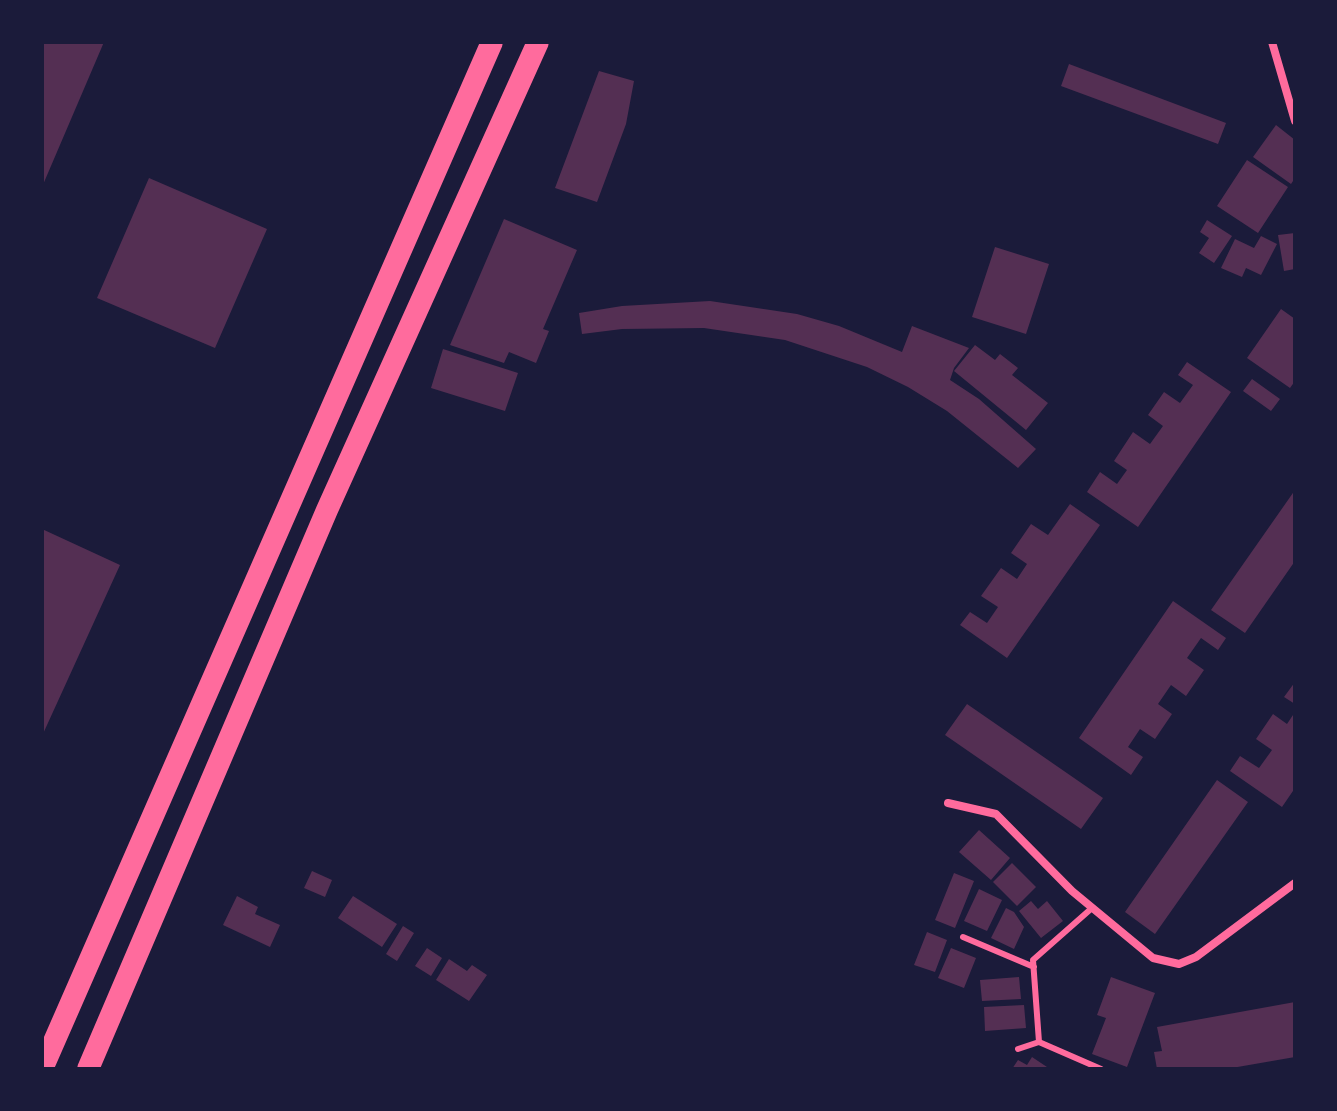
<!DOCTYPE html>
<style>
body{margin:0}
#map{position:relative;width:1337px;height:1111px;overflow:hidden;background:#1b1b3a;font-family:"Playfair Display",serif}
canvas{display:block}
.frame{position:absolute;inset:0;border:44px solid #1b1b3a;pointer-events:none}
</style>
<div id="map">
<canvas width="1337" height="1111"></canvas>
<div class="frame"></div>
</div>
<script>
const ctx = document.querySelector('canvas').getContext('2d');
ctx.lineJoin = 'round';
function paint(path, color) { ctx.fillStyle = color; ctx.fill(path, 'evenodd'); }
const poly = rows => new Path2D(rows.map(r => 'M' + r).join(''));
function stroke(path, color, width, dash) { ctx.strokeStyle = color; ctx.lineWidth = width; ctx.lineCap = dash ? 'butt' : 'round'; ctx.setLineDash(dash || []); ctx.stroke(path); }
const building = poly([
 [42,42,104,42,42,187],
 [1069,64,1226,123,1218,144,1061,86],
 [599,71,634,81,626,124,597,202,555,188],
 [1276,125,1295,140,1295,178,1291,184,1253,157],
 [1247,160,1288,187,1258,233,1217,206],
 [149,178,267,229,215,348,97,298],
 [504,219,577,250,543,329,549,331,536,363,509,352,504,363,450,345],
 [1207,220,1232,236,1214,263,1199,253,1209,238,1200,232],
 [1295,233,1295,269,1284,271,1278,235],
 [1261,236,1277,244,1261,275,1246,268,1242,277,1221,268,1235,239,1254,248],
 [995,247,1049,264,1026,334,972,317],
 [710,301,797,314,839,326,902,352,912,326,969,348,954,368,950,380,979,399,1036,449,1018,468,947,411,908,387,867,367,785,340,704,328,622,329,582,334,579,313,622,306],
 [1281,309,1295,319,1295,381,1290,388,1247,358],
 [975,345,995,360,1000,354,1018,368,1012,375,1048,403,1026,430,954,371],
 [443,349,518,373,505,411,431,388],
 [1187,362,1231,392,1138,527,1087,492,1100,472,1117,484,1127,470,1114,461,1133,432,1150,444,1163,426,1148,415,1164,392,1180,403,1193,385,1178,375],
 [1252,379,1280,399,1271,411,1243,391],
 [1295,490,1295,561,1245,633,1211,610],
 [1070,504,1100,525,1007,658,960,625,970,612,987,623,998,607,981,596,1001,568,1017,579,1027,564,1011,553,1031,524,1048,535],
 [42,529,120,565,42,736],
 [1173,601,1226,638,1218,650,1201,638,1187,658,1204,670,1186,696,1171,685,1158,704,1172,714,1155,739,1140,729,1128,747,1143,757,1131,775,1079,738],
 [1295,682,1295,704,1284,697],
 [967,704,1103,798,1081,829,945,735],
 [1295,712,1295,788,1282,807,1230,771,1240,756,1259,768,1272,750,1256,739,1273,714,1287,724],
 [1217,780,1248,802,1155,934,1125,912],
 [979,830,1010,858,991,880,959,852],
 [1012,863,1036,887,1017,906,993,882],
 [312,871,332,880,325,897,304,888],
 [954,873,974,881,955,928,935,920],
 [979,889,1002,900,987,931,964,921],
 [237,896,258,907,255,914,280,925,270,947,223,925],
 [353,896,397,924,382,947,338,918],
 [1031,901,1038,909,1047,901,1063,921,1041,938,1019,911],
 [1006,908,1014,912,1024,927,1014,949,991,938],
 [403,926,414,933,397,961,386,954],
 [927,932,947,940,935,972,914,965],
 [427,948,442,958,431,976,415,966],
 [951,948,976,958,964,988,938,978],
 [449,959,467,971,472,965,487,975,469,1001,436,980],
 [1019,977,1021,999,982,1001,980,980],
 [1111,977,1155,993,1127,1067,1092,1054,1106,1018,1097,1015],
 [1295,1002,1295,1057,1226,1069,1157,1069,1154,1052,1162,1051,1157,1027],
 [1024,1005,1026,1028,985,1031,984,1007],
 [1032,1057,1050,1069,1012,1069,1018,1060,1027,1065]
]);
const service = poly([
 [963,937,1034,967],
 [1039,1042,1033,960,1092,908],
 [1018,1049,1039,1042,1101,1069]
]);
const minor = poly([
 [1272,42,1295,121],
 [948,803,996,814,1072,891,1153,958,1179,964,1196,957,1295,883]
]);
const trunk = poly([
 [42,1069,492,42],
 [88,1069,327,510,538,42]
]);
paint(building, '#542f53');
stroke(service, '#ff6b9d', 6);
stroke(minor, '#ff6b9d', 8);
stroke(trunk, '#ff6b9d', 22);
</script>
